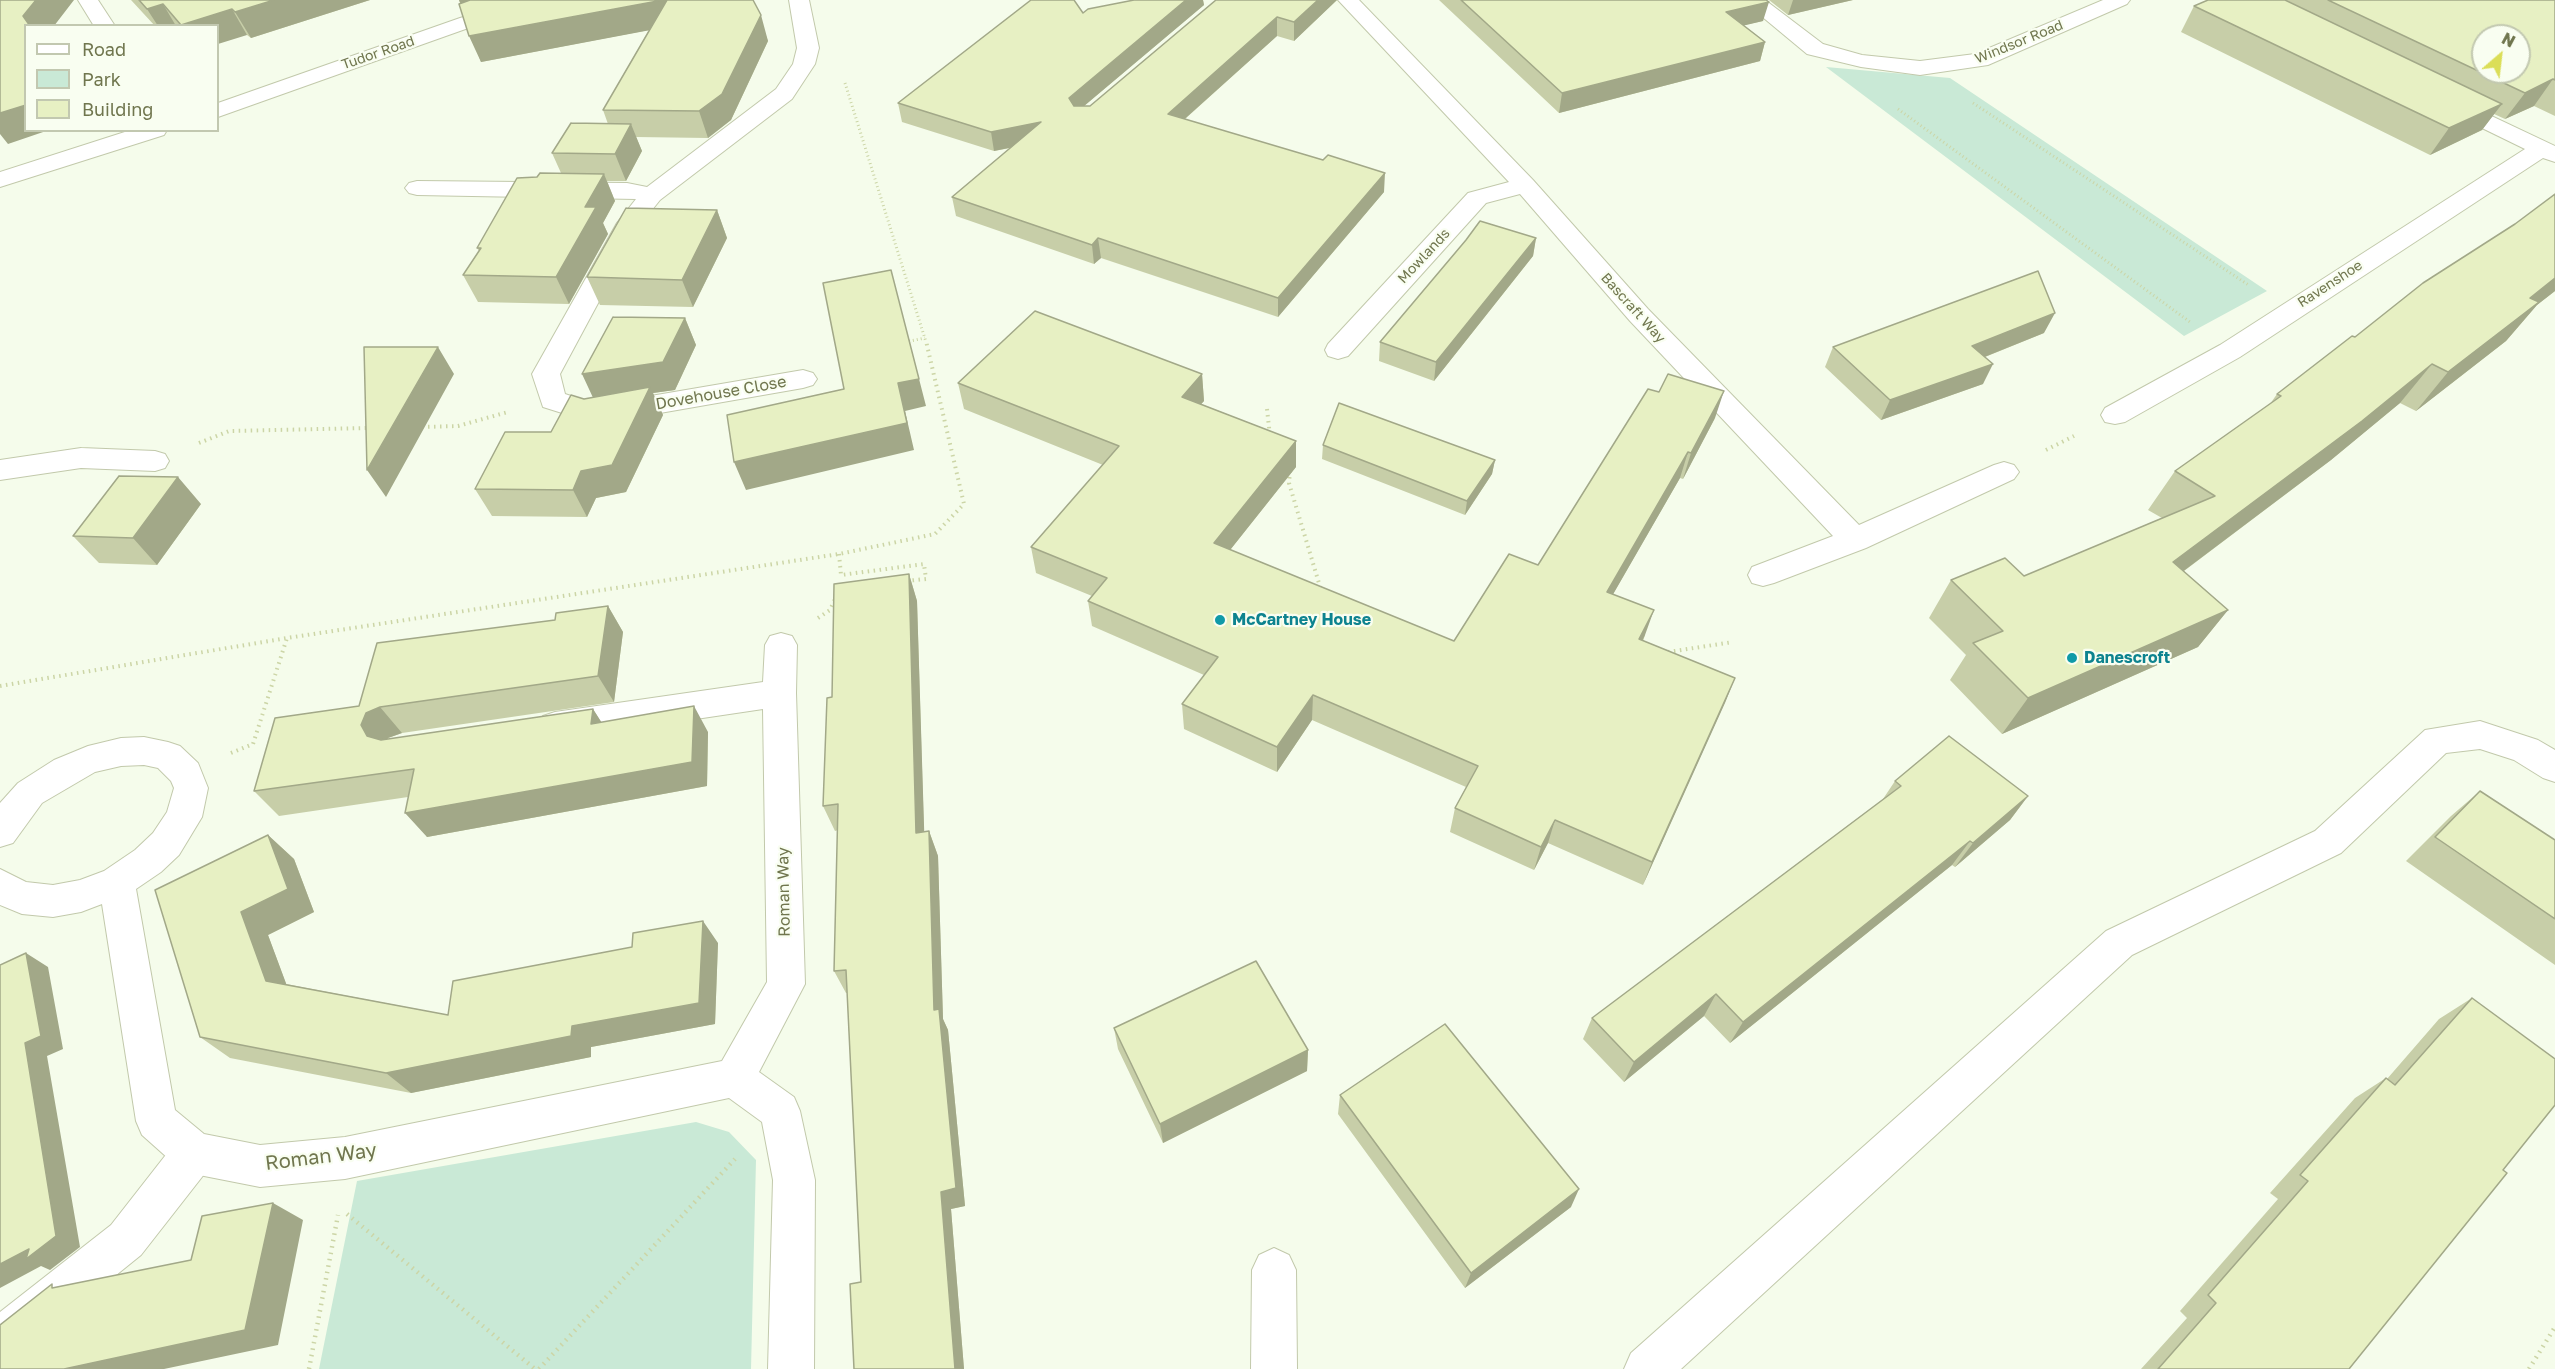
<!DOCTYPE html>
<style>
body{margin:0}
#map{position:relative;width:2555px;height:1369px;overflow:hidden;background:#f5fceb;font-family:"Golos Text",sans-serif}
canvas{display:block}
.legend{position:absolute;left:24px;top:24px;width:195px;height:108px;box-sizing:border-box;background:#f9fef1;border:2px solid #c2c8b0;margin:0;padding:8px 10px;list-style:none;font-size:18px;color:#70764e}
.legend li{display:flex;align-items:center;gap:12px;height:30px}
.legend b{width:30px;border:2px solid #c2c8b0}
.north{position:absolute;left:2471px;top:24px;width:60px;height:60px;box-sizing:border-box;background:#f9fef1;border:2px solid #c2c8b0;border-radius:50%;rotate:28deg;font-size:16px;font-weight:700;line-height:24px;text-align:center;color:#70764e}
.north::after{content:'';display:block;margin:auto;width:21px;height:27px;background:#dbde57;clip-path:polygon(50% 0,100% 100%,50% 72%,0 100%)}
</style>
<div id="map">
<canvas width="2555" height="1369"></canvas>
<ul class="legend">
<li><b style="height:8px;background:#fff"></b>Road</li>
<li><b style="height:16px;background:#c9e9d6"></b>Park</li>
<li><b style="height:16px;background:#e7f0c3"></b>Building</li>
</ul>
<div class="north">N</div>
</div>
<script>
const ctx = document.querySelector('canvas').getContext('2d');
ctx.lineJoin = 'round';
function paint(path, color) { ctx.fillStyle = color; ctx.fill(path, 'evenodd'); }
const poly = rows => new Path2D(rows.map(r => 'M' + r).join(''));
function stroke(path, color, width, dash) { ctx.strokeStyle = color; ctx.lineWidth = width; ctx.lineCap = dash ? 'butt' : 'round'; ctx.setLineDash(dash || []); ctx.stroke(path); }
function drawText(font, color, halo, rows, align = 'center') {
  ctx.font = font + ' "Golos Text",sans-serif'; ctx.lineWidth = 4.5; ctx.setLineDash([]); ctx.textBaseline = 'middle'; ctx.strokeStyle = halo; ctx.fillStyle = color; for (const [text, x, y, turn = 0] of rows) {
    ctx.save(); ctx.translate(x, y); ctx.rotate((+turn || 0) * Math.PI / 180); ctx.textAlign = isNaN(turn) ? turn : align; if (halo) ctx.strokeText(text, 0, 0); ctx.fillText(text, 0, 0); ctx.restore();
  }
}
const green = poly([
 [1826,67,1950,78,2267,291,2184,336],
 [696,1122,729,1132,756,1160,751,1369,319,1369,357,1181]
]);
const pathFar2 = poly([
 [845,83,926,342],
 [1973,103,2250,286],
 [1898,109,2190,322],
 [905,342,925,338]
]);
const pathFar1 = poly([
 [905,342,911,341],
 [1267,409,1270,436],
 [422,427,458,426,508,412],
 [199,443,229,431,369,428],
 [2046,450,2074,436],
 [1290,471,1289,483,1321,590],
 [839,554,841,575,924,564,926,579,906,581],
 [818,618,830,610,836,597],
 [1668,652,1733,642],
 [0,686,287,638,839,554,935,534,964,504,926,341],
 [231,753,253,744,287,638]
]);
const path = poly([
 [347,1214,535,1369],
 [309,1369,338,1215],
 [539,1369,735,1159],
 [2529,1369,2555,1327]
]);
const service = poly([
 [194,1132,209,1138,215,1153,209,1168,141,1255,16,1356,0,1362,0,1312,111,1225,179,1138,194,1132]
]);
const minor = poly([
 [78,0,98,0,115,26,94,26,78,0],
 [518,0,550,0,547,4,474,26,218,117,218,103,460,18,518,0],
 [789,0,809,0,819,48,815,64,792,99,660,200,640,225,560,374,565,394,598,405,803,370,813,373,817,379,813,385,803,388,597,424,543,407,532,374,617,223,636,199,417,195,409,193,405,188,409,183,417,181,627,183,647,187,776,89,793,64,797,48,789,0],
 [1338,0,1359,0,1533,180,1648,309,1859,525,1994,465,2004,462,2014,465,2019,472,2014,479,1866,548,1774,583,1763,586,1752,583,1748,575,1752,567,1833,536,1630,321,1520,194,1486,203,1348,356,1338,359,1328,356,1325,350,1328,344,1468,193,1509,182,1338,0],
 [1742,0,1765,0,1823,44,1862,55,1920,61,1975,54,2103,0,2130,0,2127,4,1988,65,1920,75,1861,67,1807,54,1742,0],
 [2447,95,2555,146,2555,162,2543,158,2240,357,2125,422,2115,424,2105,422,2101,415,2105,408,2220,345,2525,149,2439,107,2436,102,2439,97,2447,95],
 [131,130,167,130,164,135,0,187,0,172,131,130],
 [81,448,155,451,165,454,169,461,165,468,155,471,81,468,0,480,0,460,81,448],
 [781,633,792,636,797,645,796,693,805,984,759,1072,794,1097,800,1111,815,1180,814,1369,768,1369,773,1180,762,1122,729,1098,345,1179,260,1187,194,1174,179,1168,142,1135,136,1121,102,904,81,912,53,917,22,914,0,905,0,869,26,882,53,885,80,880,104,871,135,850,153,833,167,812,174,788,171,781,158,768,144,765,121,766,95,772,42,803,13,843,0,847,0,803,18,783,54,760,88,746,121,738,144,737,168,742,180,746,198,763,208,788,202,817,179,855,161,872,136,889,175,1110,204,1134,260,1145,345,1137,722,1061,767,982,763,709,555,740,543,736,538,726,543,716,555,712,763,682,765,645,770,636,781,633],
 [2480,721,2538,740,2555,750,2555,782,2543,778,2514,760,2480,749,2446,753,2341,853,2132,955,1681,1369,1624,1369,1631,1353,2106,931,2315,831,2425,730,2480,721],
 [1274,1248,1289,1255,1296,1270,1297,1369,1251,1369,1252,1270,1259,1255,1274,1248]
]);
const wall = poly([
 [131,0,370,0,251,38,247,35,218,26,155,26],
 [459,0,753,0,768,41,731,120,708,138,636,137,642,151,626,181,607,181,615,201,603,223,608,234,569,304,478,302,463,275,479,251,477,248,537,177,561,173,552,153,608,124,603,110,649,30,481,62],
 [1134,0,1203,0,1204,5,1084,106,1090,106,1216,0,1337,0,1294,41,1277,36,1185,119,1384,192,1278,317,1101,258,1094,264,956,216,952,197,1010,148,994,151,902,122,898,103,1083,13],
 [1439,0,1766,0,1763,21,1744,25,1765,42,1760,61,1559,113],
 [1769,0,1853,0,1788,15],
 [2208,0,2555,0,2555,116,2534,106,2505,119,2494,114,2482,130,2430,155,2181,32,2194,6],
 [717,210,727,238,693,307,600,305,587,277],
 [2515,224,2555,291,2537,305,2506,341,2416,411,2400,403,2331,460,2184,571,2228,610,2198,647,2002,734,1950,680,1966,655,1929,618,1951,580,2024,576,2162,518,2148,510,2175,471,2270,404,2277,394,2355,337],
 [1536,238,1533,256,1434,381,1379,361,1380,342,1466,240],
 [685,318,696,345,675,390,653,393,663,415,626,492,596,498,587,517,492,516,475,489,551,432,593,397],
 [2044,333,1985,357,1983,384,1881,420,1825,367,1833,347],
 [1202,374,1204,401,1201,404,1296,441,1296,467,1230,550,1454,641,1538,565,1715,418,1683,479,1680,478,1613,594,1645,635,1643,641,1735,678,1643,885,1548,843,1534,870,1450,832,1455,808,1466,787,1312,720,1277,772,1184,729,1182,704,1204,675,1092,626,1088,601,1092,596,1036,573,1031,547,1103,465,964,409,958,383],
 [1323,445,1495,460,1492,474,1465,515,1322,459],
 [201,504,157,565,99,563,73,536],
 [909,574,917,601,924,832,929,831,938,856,943,1019,948,1030,965,1206,951,1209,964,1369,854,1369,861,1282,847,993,846,993,834,971,838,830,835,831,823,806,832,697],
 [608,606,623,632,614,702,402,733,388,738,388,739,593,709,601,722,708,732,707,786,427,837,408,797,279,816,254,791,359,706,555,620],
 [1895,781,2028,796,2010,820,1955,867,1952,865,1730,1043,1704,1016,1624,1082,1583,1039,1592,1018,1883,799],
 [2480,791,2555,840,2555,965,2406,861,2451,816],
 [268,835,294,859,314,912,268,935,286,984,448,1015,718,943,715,1024,591,1047,591,1057,411,1093,230,1058,200,1037],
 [2472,998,2503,1170,2349,1369,2141,1369,2187,1318,2180,1311,2278,1199,2270,1193,2355,1098,2386,1078,2387,1079,2439,1019],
 [1114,1028,1308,1050,1307,1071,1163,1143,1118,1049],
 [1340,1095,1571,1207,1465,1288,1338,1114]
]);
const shadedWall = poly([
 [36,0,74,0,54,26,30,26,23,16],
 [274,0,370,0,251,38,235,12],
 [459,0,510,0,465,14],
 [663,0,668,0,677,25,481,62,469,36],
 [1186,0,1203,0,1204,5,1071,117,1069,98],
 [1318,0,1337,0,1294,41,1294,22],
 [1793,0,1853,0,1788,15],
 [1769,2,1763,21,1721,31,1726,12],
 [163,4,176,26,158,26,147,9],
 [232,9,247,35,218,44,218,26,181,26,181,25],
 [761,15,768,41,731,120,708,138,699,111],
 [1277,17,1277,36,1169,133,1168,114],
 [1765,42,1760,61,1559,113,1562,93],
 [2553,79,2534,106,2505,119,2525,93],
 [2502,104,2482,130,2430,155,2449,128],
 [26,105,26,130,49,130,8,144,0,134,0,113],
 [1041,122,1043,141,994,151,991,132],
 [631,124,642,151,626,181,615,154],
 [1385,173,1384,192,1278,317,1278,298],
 [604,174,615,201,603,223,608,234,569,304,556,277,585,207],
 [717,210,727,238,693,307,682,280],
 [1098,238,1101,258,1094,264,1092,245],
 [1536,238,1533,256,1434,381,1436,362],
 [891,270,926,406,905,411,914,450,746,490,734,462,898,383],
 [2555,278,2555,291,2537,305,2506,341,2416,411,2448,372,2530,298],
 [2055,313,2044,333,1962,366,1972,346],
 [685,318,696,345,675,390,653,393,663,415,626,492,596,498,587,517,573,490,595,402,582,374],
 [438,347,454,374,386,497,367,470],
 [1993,364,1983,384,1881,420,1890,400],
 [2432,364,2400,403,2331,460,2145,600,2173,562],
 [1202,374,1204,401,1184,423,1182,397],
 [1724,391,1715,418,1683,479,1691,453],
 [1296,441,1296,467,1215,569,1214,543],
 [1688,452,1680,478,1600,617,1607,592],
 [1495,460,1492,474,1465,515,1467,501],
 [178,477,201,504,157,565,133,538],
 [909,574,917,601,925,857,916,833],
 [608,606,623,632,614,702,598,676],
 [1654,610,1645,635,1631,664,1639,639],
 [2228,610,2198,647,2002,734,2028,698],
 [1735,678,1725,703,1643,885,1652,862],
 [1313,695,1312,720,1277,772,1277,747],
 [694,706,708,732,707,786,427,837,405,813],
 [380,707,402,733,388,738,383,750,367,736,361,725,366,713],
 [593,709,609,734,591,724],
 [2028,796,2010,820,1955,867,1973,843],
 [1555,820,1548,843,1534,870,1541,847],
 [929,831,938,856,943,1019,948,1030,965,1206,951,1209,964,1369,955,1369,941,1192,934,1010],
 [268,835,294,859,314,912,268,935,293,1002,266,981,241,912],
 [1970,841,1952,865,1730,1043,1743,1022],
 [703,921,718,943,715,1024,591,1047,591,1057,411,1093,386,1073],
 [26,953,48,967,63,1049,47,1056,80,1247,50,1270,41,1266,0,1288,0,1264,25,1043],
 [1716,994,1704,1016,1624,1082,1634,1062],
 [1308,1050,1307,1071,1163,1143,1160,1124],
 [1579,1189,1571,1207,1465,1288,1471,1273],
 [273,1203,303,1220,278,1345,164,1369,64,1369]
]);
const building = poly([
 [0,0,36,0,23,16,30,26,26,26,26,105,0,113,0,0],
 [139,0,274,0,235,12,232,9,181,25,163,4,147,9,139,0],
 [470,0,663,0,469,36,459,4,470,0],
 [667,0,753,0,761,15,722,94,699,111,603,110,667,0],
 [1031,0,1074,0,1083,13,1088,9,1134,0,1186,0,1069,98,1074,106,1090,106,1216,0,1318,0,1294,22,1277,17,1168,114,1323,160,1328,155,1385,173,1278,298,1098,238,1092,245,952,197,1041,122,991,132,898,103,1031,0],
 [1461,0,1766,0,1769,2,1726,12,1765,42,1562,93,1461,0],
 [2208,0,2285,0,2502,104,2449,128,2194,6,2208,0],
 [2328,0,2555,0,2555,80,2553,79,2525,93,2328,0],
 [2483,36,2519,36,2519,72,2483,72,2483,36],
 [571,123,631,124,615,154,552,153,571,123],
 [540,173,604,174,585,207,596,207,556,277,463,275,481,248,477,248,517,178,537,177,540,173],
 [2555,194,2555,278,2530,298,2539,302,2448,372,2432,364,2362,421,2173,562,2228,610,2028,698,1973,643,2003,631,1951,580,2005,558,2024,576,2215,496,2175,471,2281,396,2277,394,2352,336,2355,337,2423,283,2515,224,2555,194],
 [626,208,717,210,682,280,587,277,626,208],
 [1480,221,1536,238,1436,362,1380,342,1466,240,1480,221],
 [891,270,919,379,898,383,907,423,734,462,727,415,844,389,823,283,891,270],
 [2038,271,2055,313,1972,346,1993,364,1890,400,1833,347,2038,271],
 [1035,311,1202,374,1182,397,1296,441,1214,543,1454,641,1509,554,1538,565,1648,389,1659,392,1668,374,1724,391,1691,453,1688,452,1607,592,1654,610,1639,639,1735,678,1652,862,1555,820,1541,847,1455,808,1478,766,1313,695,1277,747,1182,704,1218,657,1088,601,1107,578,1031,547,1119,446,958,383,1035,311],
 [613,317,685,318,663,362,582,374,613,317],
 [364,347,438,347,367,470,364,347],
 [650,387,612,465,581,471,573,490,475,489,505,432,551,432,571,395,584,399,650,387],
 [1339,403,1495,460,1467,501,1323,445,1339,403],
 [119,476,178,477,133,538,73,536,119,476],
 [909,574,916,833,929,831,934,1010,939,1009,956,1188,941,1192,955,1369,854,1369,850,1284,861,1282,846,970,834,971,838,804,823,806,827,698,832,697,834,584,909,574],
 [608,606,598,676,380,707,366,713,361,725,367,736,381,740,593,709,591,724,694,706,692,762,405,813,414,769,254,791,275,718,359,706,377,643,555,620,556,613,608,606],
 [1949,736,2028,796,1973,843,1970,841,1743,1022,1716,994,1634,1062,1592,1018,1901,786,1895,781,1949,736],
 [2480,791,2555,840,2555,919,2435,837,2480,791],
 [268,835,288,889,241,912,266,981,448,1015,453,981,632,947,633,933,703,921,699,1003,572,1026,571,1036,386,1073,200,1037,155,890,268,835],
 [26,953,41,1036,25,1043,56,1236,26,1259,29,1249,0,1264,0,965,26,953],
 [1256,961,1308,1050,1160,1124,1114,1028,1256,961],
 [2472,998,2555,1059,2555,1105,2503,1170,2507,1173,2349,1369,2158,1369,2216,1303,2208,1295,2308,1181,2300,1175,2386,1078,2395,1085,2472,998],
 [1445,1024,1579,1189,1471,1273,1340,1095,1445,1024],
 [273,1203,245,1330,64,1369,0,1369,0,1325,52,1284,52,1288,191,1260,202,1216,273,1203]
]);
const markers = [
 [1220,620,6,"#0f9aa8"],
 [2072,658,6,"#0f9aa8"]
];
const farStreetnames = [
 ["Windsor Road",2019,42,-22],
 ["Tudor Road",378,53,-19],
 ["Mowlands",1424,256,-47],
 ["Ravenshoe",2330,284,-33],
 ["Bascraft Way",1633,308,48]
];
const streetNames = [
 ["Dovehouse Close",721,393,-10],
 ["Roman Way",784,892,-91]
];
const cultureNames = [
 ["McCartney House",1232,620],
 ["Danescroft",2084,658]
];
const nearStreetnames = [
 ["Roman Way",321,1157,-7]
];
paint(green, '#c9e9d6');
stroke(service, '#c2c9ab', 2);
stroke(minor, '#c2c9ab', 2);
stroke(pathFar2, '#ccd5a6', 3, [1, 3]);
stroke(pathFar1, '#ccd5a6', 4, [1.5, 4.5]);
stroke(path, '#ccd5a6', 4.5, [1.5, 5]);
paint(service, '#fff');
paint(minor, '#fff');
paint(wall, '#c7cea8');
paint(shadedWall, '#a2a888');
paint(building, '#e7f0c3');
stroke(building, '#a2a888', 1.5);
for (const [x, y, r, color] of markers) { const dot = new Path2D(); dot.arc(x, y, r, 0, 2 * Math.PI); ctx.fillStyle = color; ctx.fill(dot); stroke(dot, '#f9fef1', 2); }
drawText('14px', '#70764e', '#f9fef1', farStreetnames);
drawText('16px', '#70764e', '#f9fef1', streetNames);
drawText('bold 16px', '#0d838f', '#f9fef1', cultureNames, 'left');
drawText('20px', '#70764e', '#f9fef1', nearStreetnames);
</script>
